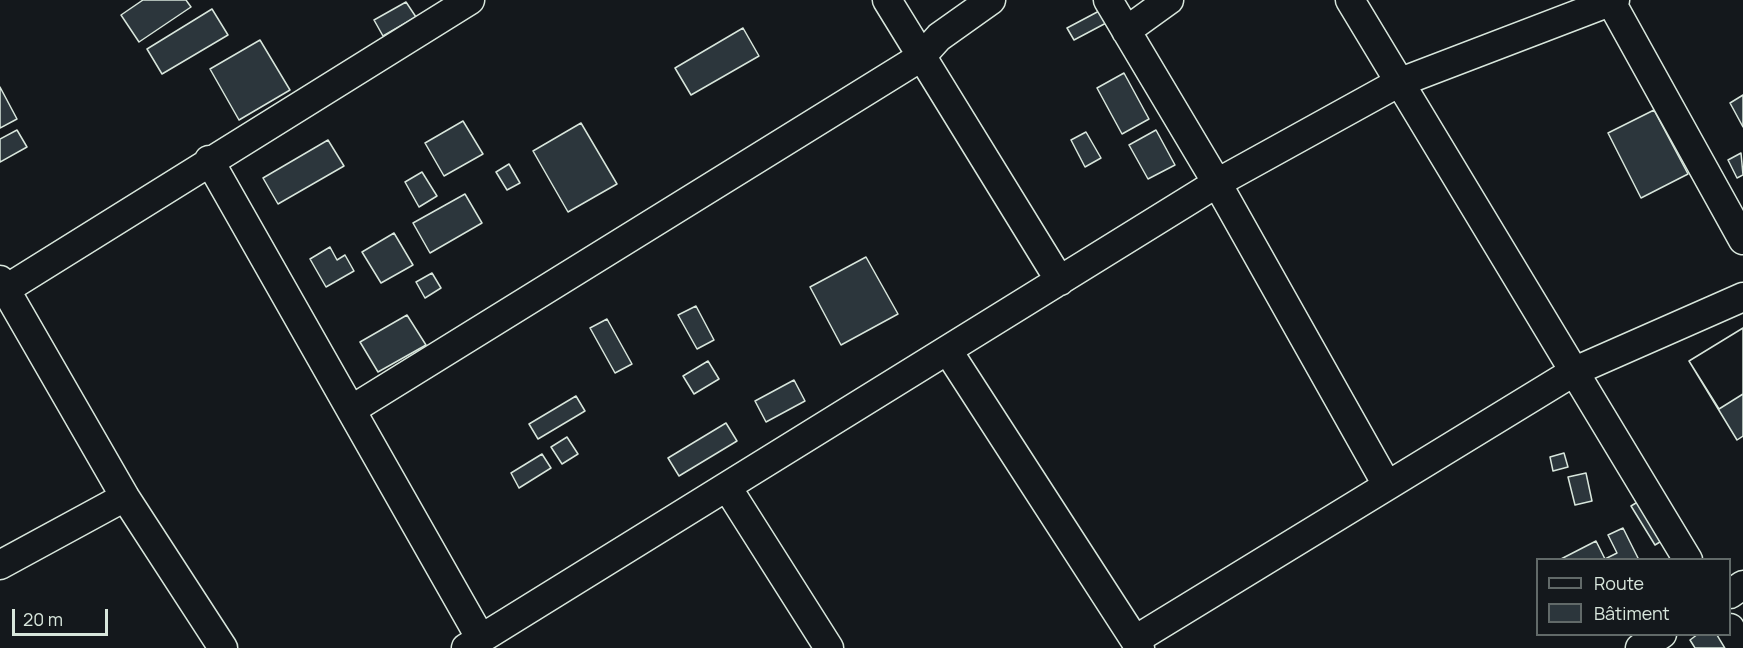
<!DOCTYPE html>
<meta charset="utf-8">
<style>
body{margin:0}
#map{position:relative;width:1743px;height:648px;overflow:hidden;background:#14181c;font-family:Manrope,sans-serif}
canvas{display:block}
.legend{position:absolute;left:1536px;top:558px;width:195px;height:78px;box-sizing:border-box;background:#14181c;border:2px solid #626a69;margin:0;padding:8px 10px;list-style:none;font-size:18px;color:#d8e6dc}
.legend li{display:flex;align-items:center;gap:12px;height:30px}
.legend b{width:30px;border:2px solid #626a69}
.scale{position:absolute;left:12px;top:609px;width:96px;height:27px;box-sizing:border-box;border:3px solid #d8e6dc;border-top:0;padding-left:8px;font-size:18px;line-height:21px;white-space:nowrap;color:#d8e6dc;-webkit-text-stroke:4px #14181c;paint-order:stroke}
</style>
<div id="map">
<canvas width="1743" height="648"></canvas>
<ul class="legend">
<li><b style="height:8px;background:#14181c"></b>Route</li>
<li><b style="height:16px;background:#2c363c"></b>Bâtiment</li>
</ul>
<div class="scale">20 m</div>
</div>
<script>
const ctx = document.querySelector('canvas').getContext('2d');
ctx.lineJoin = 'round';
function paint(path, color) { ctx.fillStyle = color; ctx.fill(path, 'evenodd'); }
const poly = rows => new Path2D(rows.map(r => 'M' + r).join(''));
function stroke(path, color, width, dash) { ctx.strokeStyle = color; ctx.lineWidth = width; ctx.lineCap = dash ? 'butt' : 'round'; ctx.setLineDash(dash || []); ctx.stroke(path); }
const building = poly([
 [143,0,186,0,191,7,139,42,121,15,143,0],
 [406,2,416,17,383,36,374,20,406,2],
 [212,9,228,35,162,74,147,49,212,9],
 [1101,10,1108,22,1074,40,1067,28,1101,10],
 [743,28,759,56,691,95,675,68,743,28],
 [260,40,290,90,239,120,210,69,260,40],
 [1124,73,1149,119,1122,134,1097,88,1124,73],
 [0,87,17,119,0,128,0,87],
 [1743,95,1743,127,1730,103,1743,95],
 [1654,110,1688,174,1641,198,1608,133,1654,110],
 [463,121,483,154,444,176,425,143,463,121],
 [581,123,617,184,568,212,533,151,581,123],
 [17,130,27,147,0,162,0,139,17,130],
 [1156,130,1175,165,1148,179,1129,145,1156,130],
 [1086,132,1101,158,1085,167,1071,140,1086,132],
 [328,140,344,166,278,204,263,178,328,140],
 [1741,153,1743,175,1737,178,1728,160,1741,153],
 [509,164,520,183,507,190,496,172,509,164],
 [422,172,437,196,419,207,405,182,422,172],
 [465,194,482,223,430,253,413,223,465,194],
 [394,233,413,265,381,283,362,252,394,233],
 [330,247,337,260,345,255,354,271,326,287,310,259,330,247],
 [866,257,898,314,841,345,810,287,866,257],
 [432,273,441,288,425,298,416,282,432,273],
 [696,306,714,340,697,349,678,315,696,306],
 [407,315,426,345,378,372,360,342,407,315],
 [607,319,632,364,615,373,590,328,607,319],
 [1743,328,1743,394,1719,409,1689,361,1743,328],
 [1743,328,1743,436,1737,440,1689,361,1743,328],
 [708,361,719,379,694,394,683,376,708,361],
 [794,380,805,401,766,422,755,401,794,380],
 [576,396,585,411,538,439,529,424,576,396],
 [726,423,737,441,679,476,668,458,726,423],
 [567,437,578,454,562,464,551,447,567,437],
 [1564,453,1568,467,1553,471,1550,457,1564,453],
 [542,454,551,468,519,488,511,473,542,454],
 [1586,473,1592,501,1575,505,1568,477,1586,473],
 [1649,495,1673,534,1655,545,1631,506,1649,495],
 [1623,528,1639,560,1559,560,1596,541,1605,559,1617,553,1608,535,1623,528],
 [1698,634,1729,634,1727,648,1695,648,1690,640,1698,634]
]);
const minor = poly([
 [887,0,1060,281],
 [1108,0,1217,183,1387,485],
 [1350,0,1688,560],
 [1610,0,1743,240],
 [1126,31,1169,0],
 [209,160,481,639],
 [0,280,125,497,223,648],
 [6,289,470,0],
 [948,351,1140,648],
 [351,410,921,57,939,37,991,0],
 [727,487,829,648],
 [0,565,125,497],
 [1730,594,1743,585],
 [1730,628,1742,648],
 [1135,640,1575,371,1743,297],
 [466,648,1217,183,1398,83,1615,0],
 [1640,648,1662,634]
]);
paint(building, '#2c363c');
stroke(building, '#d8e6dc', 1.5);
stroke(minor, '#d8e6dc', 31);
stroke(minor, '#14181c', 28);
</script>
